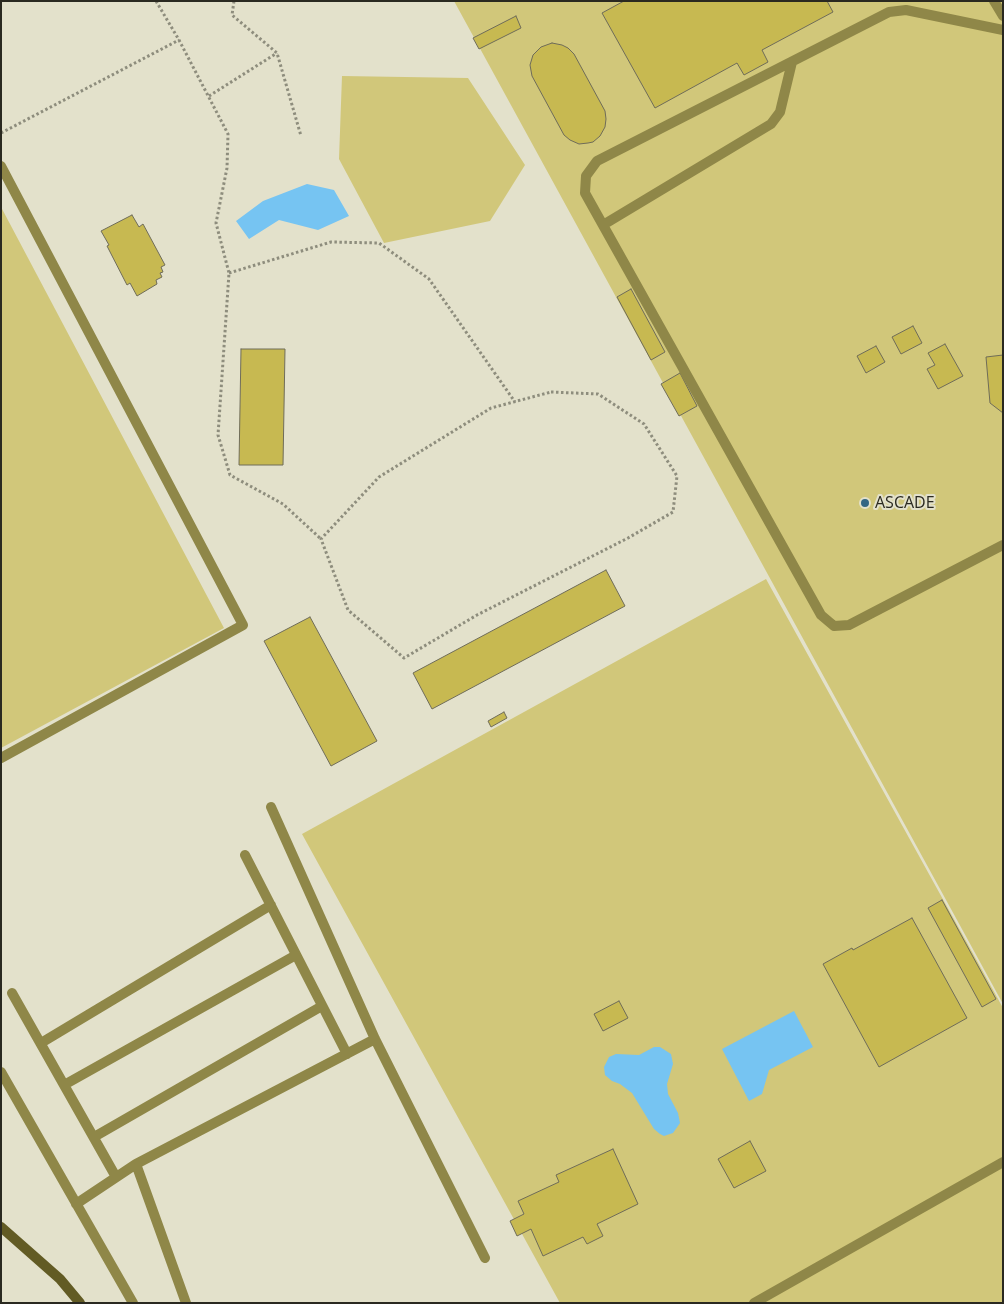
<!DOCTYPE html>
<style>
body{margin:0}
#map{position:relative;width:1004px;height:1304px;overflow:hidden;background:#e3e1cb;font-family:"Open Sans",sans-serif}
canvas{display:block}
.frame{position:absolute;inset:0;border:2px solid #2a2920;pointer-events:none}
</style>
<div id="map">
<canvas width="1004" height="1304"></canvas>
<div class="frame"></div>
</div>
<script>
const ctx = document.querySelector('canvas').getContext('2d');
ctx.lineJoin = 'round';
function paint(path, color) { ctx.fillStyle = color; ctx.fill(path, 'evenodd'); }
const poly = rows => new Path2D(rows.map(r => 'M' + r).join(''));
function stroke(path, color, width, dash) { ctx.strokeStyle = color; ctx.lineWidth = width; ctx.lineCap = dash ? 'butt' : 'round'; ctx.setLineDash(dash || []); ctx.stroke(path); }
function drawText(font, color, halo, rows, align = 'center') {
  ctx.font = font + ' "Open Sans",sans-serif'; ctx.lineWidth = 4; ctx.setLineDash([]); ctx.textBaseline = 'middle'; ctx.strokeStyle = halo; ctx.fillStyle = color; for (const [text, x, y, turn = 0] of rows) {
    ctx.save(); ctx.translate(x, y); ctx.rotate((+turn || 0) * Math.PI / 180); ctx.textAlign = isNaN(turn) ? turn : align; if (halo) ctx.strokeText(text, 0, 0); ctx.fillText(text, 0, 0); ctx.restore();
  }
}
const green = poly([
 [454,1,1003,1,1003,1004],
 [342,76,468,78,525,165,490,221,384,243,339,159],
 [1,207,224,628,1,748],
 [766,579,1003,1008,1003,1303,560,1303,302,834]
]);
const water = poly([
 [307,184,334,190,349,216,318,230,279,220,249,239,236,221,263,201],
 [794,1011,813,1047,769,1070,762,1094,749,1101,722,1049],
 [654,1047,660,1047,671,1054,673,1064,667,1084,668,1094,678,1113,680,1123,673,1133,664,1136,660,1134,654,1129,632,1093,620,1084,612,1081,605,1075,604,1067,609,1057,616,1054,639,1055]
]);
const building = poly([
 [624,1,827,1,833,12,762,50,768,62,744,75,737,63,655,108,602,13,624,1],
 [516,16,521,28,479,49,473,38,516,16],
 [552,43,562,45,568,48,574,54,605,111,606,119,605,127,600,136,593,142,588,143,579,144,570,140,564,135,532,76,530,65,533,55,541,47,552,43],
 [132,215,139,227,143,224,165,265,161,267,163,272,160,273,162,277,156,280,157,284,137,296,130,283,127,285,107,246,109,245,101,231,132,215],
 [631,289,665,352,651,360,617,297,631,289],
 [913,326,922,343,901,354,892,337,913,326],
 [945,344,963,376,938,389,927,369,935,365,928,353,945,344],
 [876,346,885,362,866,373,857,356,876,346],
 [241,349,285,349,283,465,239,465,241,349],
 [1003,355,1003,413,990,403,986,357,1003,355],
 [680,373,697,406,679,416,661,384,680,373],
 [606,570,625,606,432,709,413,673,606,570],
 [310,617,377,741,331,766,264,641,310,617],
 [504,712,507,718,491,727,488,721,504,712],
 [942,900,996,999,982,1007,928,908,942,900],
 [912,918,967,1018,879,1067,823,964,852,948,853,950,912,918],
 [619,1001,628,1018,603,1031,594,1014,619,1001],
 [750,1141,766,1171,734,1188,718,1159,750,1141],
 [613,1149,638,1204,597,1224,603,1236,587,1244,583,1237,543,1256,531,1229,517,1236,510,1221,524,1214,518,1201,559,1182,556,1175,613,1149]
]);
const path = poly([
 [156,1,179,40,228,134,227,168,216,223,229,273,218,435,230,475,283,504,321,539],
 [234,1,232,15,277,53,301,136],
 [209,96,277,53],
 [1,133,179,40],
 [229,273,331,242,379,243,429,279,515,402],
 [551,392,598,394,644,424,677,476,673,512,628,538,477,615,404,658,348,610,321,539,379,477,491,408,551,392]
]);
const lane = poly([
 [994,1,1003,16],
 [1003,30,906,10,889,12,597,161,586,176,585,193,821,615,834,626,849,625,1003,545],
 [1,166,243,625,1,758],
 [603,225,771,124,780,112,792,62],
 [271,807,375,1039,485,1258],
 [245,855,347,1054],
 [12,993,116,1177],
 [41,1043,271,905],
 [1,1072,133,1303],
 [64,1085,296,955],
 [94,1137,322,1006],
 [136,1164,186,1303],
 [76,1204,136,1164,375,1039],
 [754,1303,1003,1162]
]);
const secondary = poly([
 [1,1227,60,1279,80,1303]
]);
const markers = [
 [865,503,5,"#336683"]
];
const poiNames = [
 ["ASCADE",875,503]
];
paint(green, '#d1c77a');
paint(water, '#76c4f2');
paint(building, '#c7b951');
stroke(building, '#6f6c59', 1);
stroke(path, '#8e8d7d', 3, [2.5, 2.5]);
stroke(lane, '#8f8748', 10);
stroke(secondary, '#625b24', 10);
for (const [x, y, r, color] of markers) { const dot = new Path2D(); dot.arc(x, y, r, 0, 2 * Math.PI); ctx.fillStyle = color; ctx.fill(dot); stroke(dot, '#e3e1cb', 2); }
drawText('16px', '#2a2920', '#e3e1cb', poiNames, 'left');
</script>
